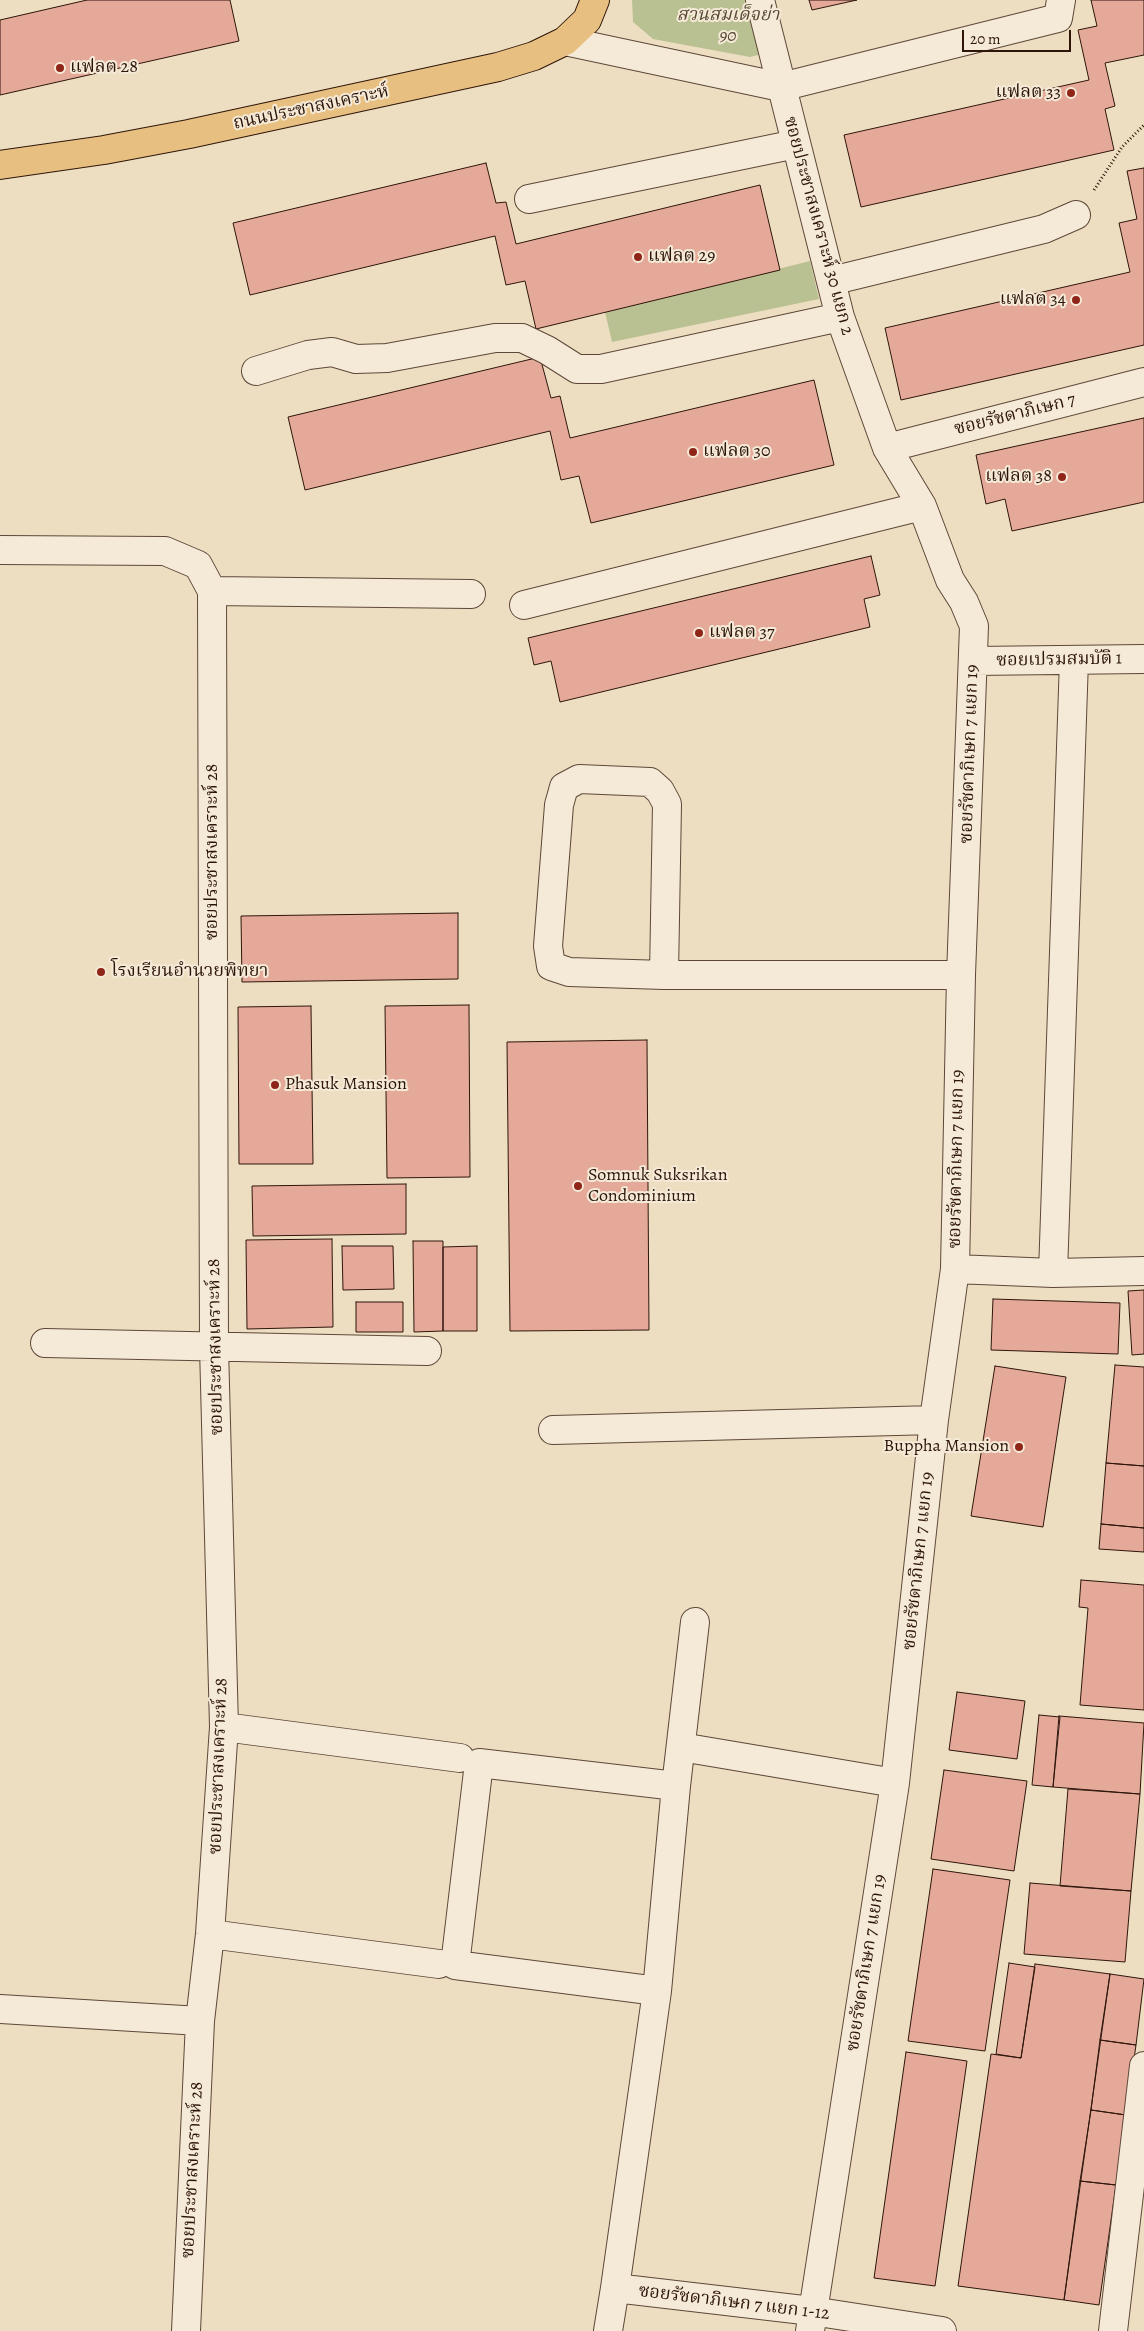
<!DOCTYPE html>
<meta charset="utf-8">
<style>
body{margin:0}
#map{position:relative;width:1144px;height:2331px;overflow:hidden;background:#eedec1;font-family:Alegreya,serif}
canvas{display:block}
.scale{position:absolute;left:962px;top:30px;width:109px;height:22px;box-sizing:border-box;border:2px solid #2e150a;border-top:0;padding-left:6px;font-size:15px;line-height:18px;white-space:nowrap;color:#2e150a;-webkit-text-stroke:4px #f4ead7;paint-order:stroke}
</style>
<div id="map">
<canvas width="1144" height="2331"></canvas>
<div class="scale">20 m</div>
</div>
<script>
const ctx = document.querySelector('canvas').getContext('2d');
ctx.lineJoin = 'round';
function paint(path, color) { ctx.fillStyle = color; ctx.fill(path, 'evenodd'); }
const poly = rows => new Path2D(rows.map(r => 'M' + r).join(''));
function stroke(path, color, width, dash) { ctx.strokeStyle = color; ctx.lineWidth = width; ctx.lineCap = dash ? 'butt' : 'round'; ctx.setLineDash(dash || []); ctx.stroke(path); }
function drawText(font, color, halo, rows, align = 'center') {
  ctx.font = font + ' Alegreya,"Noto Serif Thai",serif'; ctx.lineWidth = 4; ctx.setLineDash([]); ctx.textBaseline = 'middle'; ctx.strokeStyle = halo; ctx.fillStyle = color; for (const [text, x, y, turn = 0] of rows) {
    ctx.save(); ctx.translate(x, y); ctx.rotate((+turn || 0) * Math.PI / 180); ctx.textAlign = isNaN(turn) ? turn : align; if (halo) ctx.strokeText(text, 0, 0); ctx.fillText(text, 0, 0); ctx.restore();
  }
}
const green = poly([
 [632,0,749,0,762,54,750,57,653,39,633,22],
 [810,261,819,299,612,342,605,312]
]);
const building = poly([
 [87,0,230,0,239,41,0,95,0,20,87,0],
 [809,0,857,0,812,10,809,0],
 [1091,0,1144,0,1144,55,1105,63,1115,106,1105,109,1114,150,861,207,844,135,1089,80,1078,30,1097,26,1091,0],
 [486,163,496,203,506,202,516,244,760,185,780,270,536,329,525,281,506,285,495,236,250,295,233,223,486,163],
 [1144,168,1144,345,901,400,885,328,1130,272,1119,223,1137,219,1127,171,1144,168],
 [540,357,551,398,560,396,570,438,814,380,834,465,591,523,579,476,561,480,550,431,305,490,288,417,540,357],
 [1144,418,1144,502,1012,531,1005,499,986,504,976,455,1144,418],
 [871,556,880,595,864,599,870,627,560,702,551,661,534,665,528,638,871,556],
 [458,913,458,979,242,982,241,916,458,913],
 [469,1005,470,1177,387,1178,385,1006,469,1005],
 [311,1006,313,1164,239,1164,238,1007,311,1006],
 [647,1040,649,1330,510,1331,507,1042,647,1040],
 [406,1184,406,1234,253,1236,252,1186,406,1184],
 [332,1239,333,1327,247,1329,246,1240,332,1239],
 [413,1241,443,1241,443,1331,414,1332,413,1241],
 [342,1246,393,1246,394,1289,343,1290,342,1246],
 [477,1246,477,1331,443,1331,443,1247,477,1246],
 [1144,1290,1144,1354,1132,1355,1128,1291,1144,1290],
 [993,1299,1120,1303,1118,1354,991,1350,993,1299],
 [356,1302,403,1302,403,1332,356,1332,356,1302],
 [1115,1365,1144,1367,1144,1466,1106,1463,1115,1365],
 [995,1366,1066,1377,1043,1527,971,1516,995,1366],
 [1106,1463,1144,1466,1144,1528,1101,1524,1106,1463],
 [1101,1524,1144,1528,1144,1552,1099,1549,1101,1524],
 [1081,1580,1144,1585,1144,1710,1080,1705,1088,1608,1079,1607,1081,1580],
 [957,1692,1025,1701,1017,1759,949,1750,957,1692],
 [1039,1715,1060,1717,1053,1787,1032,1785,1039,1715],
 [1059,1716,1144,1723,1140,1794,1053,1787,1059,1716],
 [944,1770,1027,1781,1014,1871,931,1859,944,1770],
 [1068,1789,1140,1794,1131,1891,1060,1886,1068,1789],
 [933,1869,1010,1880,985,2051,908,2041,933,1869],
 [1030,1883,1131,1891,1125,1962,1024,1954,1030,1883],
 [1009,1963,1035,1967,1021,2058,996,2054,1009,1963],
 [1035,1964,1110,1974,1064,2300,958,2286,991,2054,1021,2058,1035,1964],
 [1110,1974,1144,1979,1136,2045,1100,2040,1110,1974],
 [1100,2040,1136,2045,1126,2115,1091,2110,1100,2040],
 [906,2052,967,2061,935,2286,874,2278,906,2052],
 [1091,2110,1126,2115,1116,2185,1080,2181,1091,2110],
 [1080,2181,1116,2185,1099,2305,1064,2300,1080,2181]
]);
const path = poly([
 [1094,190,1122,147,1144,125]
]);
const minor = poly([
 [760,0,840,317,887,448,922,506,950,580,964,602,974,626,961,975,955,1269,934,1420,895,1783,810,2331],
 [565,41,781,87,1058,18,1061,0],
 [529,199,796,144],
 [831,281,1044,229,1076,215],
 [256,371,308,355,332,352,356,359,387,358,495,338,522,338,547,350,577,369,601,369,840,317],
 [887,448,1144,382],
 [0,550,165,551,198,565,212,591,214,1347,224,1727,210,1934,200,2021,186,2331],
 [212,591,471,594],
 [524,605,922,506],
 [973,661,1144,659],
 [664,975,667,804,660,791,650,782,579,779,564,787,559,805,548,946,551,966,569,972,664,975,961,975],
 [955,1269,1053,1273,1144,1271],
 [1053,1273,1074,660],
 [45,1343,427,1351],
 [553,1430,934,1420],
 [224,1727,460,1758],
 [681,1747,895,1783],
 [210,1934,439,1964],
 [657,1991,455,1965,479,1763,676,1786],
 [0,2009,200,2021],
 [615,2288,812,2311,942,2331],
 [608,2331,615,2288,657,1991,676,1786,695,1622],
 [1113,2331,1144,2066]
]);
const major = poly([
 [0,165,104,150,189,134,498,67,534,56,565,41,587,20,595,0]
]);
const markers = [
 [60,68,5,"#8f2418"],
 [1071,93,5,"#8f2418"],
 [638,257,5,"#8f2418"],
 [1076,300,5,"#8f2418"],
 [693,452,5,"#8f2418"],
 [1062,477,5,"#8f2418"],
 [699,633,5,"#8f2418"],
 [101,972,5,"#8f2418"],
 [275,1085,5,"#8f2418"],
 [578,1186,5,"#8f2418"],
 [1019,1447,5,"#8f2418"]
];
const parkNames = [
 ["สวนสมเด็จย่า",728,16],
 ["90",728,37]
];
const poiNames = [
 ["แฟลต 28",70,68],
 ["แฟลต 33",1061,93,"right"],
 ["แฟลต 29",648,257],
 ["แฟลต 34",1066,300,"right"],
 ["แฟลต 30",703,452],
 ["แฟลต 38",1052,477,"right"],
 ["แฟลต 37",709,633],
 ["โรงเรียนอำนวยพิทยา",111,972],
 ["Phasuk Mansion",285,1085],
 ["Somnuk Suksrikan",588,1176],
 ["Condominium",588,1197],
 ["Buppha Mansion",1009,1447,"right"]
];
const streetNames = [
 ["ถนนประชาสงเคราะห์",311,108,-12],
 ["ซอยประชาสงเคราะห์ 30 แยก 2",818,226,75],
 ["ซอยรัชดาภิเษก 7",1015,415,-14],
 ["ซอยเปรมสมบัติ 1",1059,660,-1],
 ["ซอยรัชดาภิเษก 7 แยก 19",970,754,-88],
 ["ซอยประชาสงเคราะห์ 28",213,852,-90],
 ["ซอยรัชดาภิเษก 7 แยก 19",957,1159,-89],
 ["ซอยประชาสงเคราะห์ 28",216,1347,-91],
 ["ซอยรัชดาภิเษก 7 แยก 19",919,1561,-84],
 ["ซอยประชาสงเคราะห์ 28",219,1766,-88],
 ["ซอยรัชดาภิเษก 7 แยก 19",867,1963,-81],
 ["ซอยประชาสงเคราะห์ 28",193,2170,-87],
 ["ซอยรัชดาภิเษก 7 แยก 1-12",734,2303,7]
];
paint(green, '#b9c192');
paint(building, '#e5a99a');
stroke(building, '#2e150a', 1);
stroke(minor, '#5e4738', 30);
stroke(major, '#2e150a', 30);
stroke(path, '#2e150a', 3, [1, 2.5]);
stroke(minor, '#f4ead7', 28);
stroke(major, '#e7bf80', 28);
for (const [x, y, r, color] of markers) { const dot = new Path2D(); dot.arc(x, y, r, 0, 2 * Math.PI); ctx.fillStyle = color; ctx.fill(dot); stroke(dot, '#f4ead7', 2); }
drawText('italic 18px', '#584933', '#f4ead7', parkNames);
drawText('18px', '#2e150a', '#f4ead7', poiNames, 'left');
drawText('18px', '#2e150a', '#f4ead7', streetNames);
</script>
